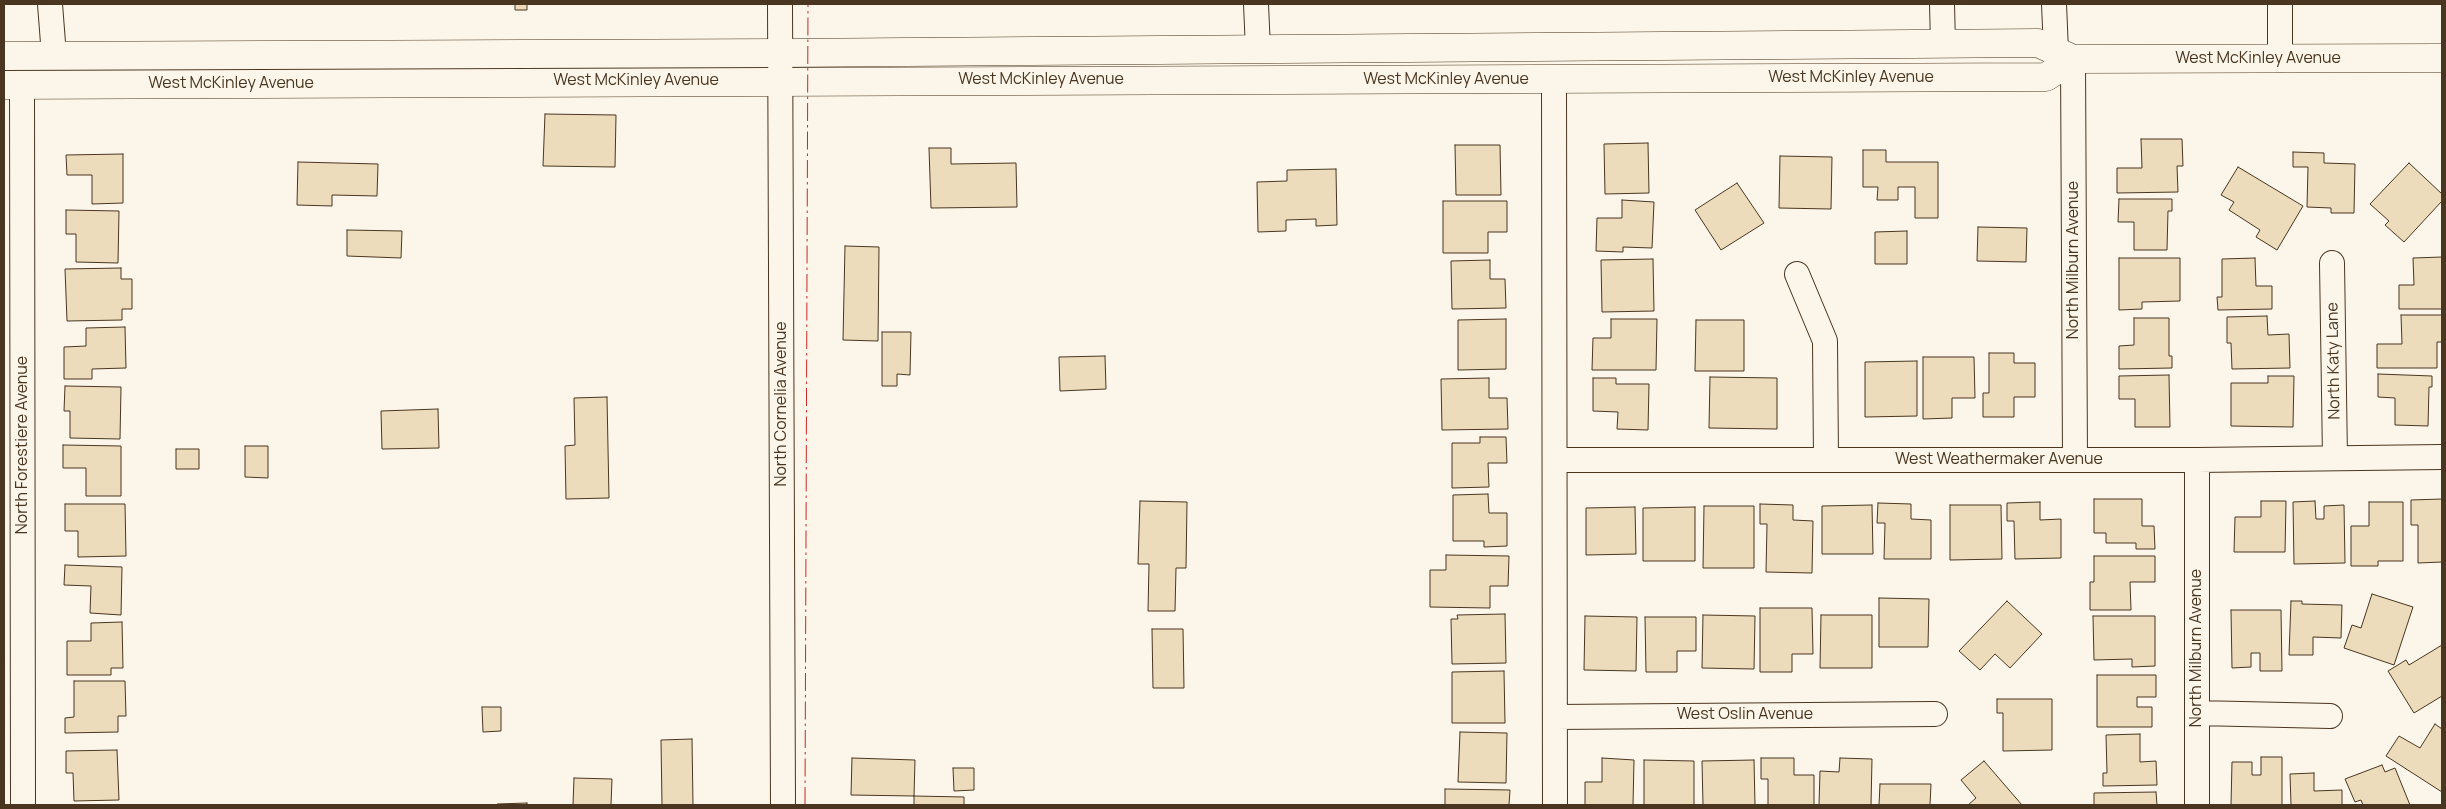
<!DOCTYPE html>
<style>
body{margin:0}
#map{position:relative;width:2446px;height:809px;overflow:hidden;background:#fbf6e9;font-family:Manrope,sans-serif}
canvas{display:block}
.frame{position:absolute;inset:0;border:5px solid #4a3520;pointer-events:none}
</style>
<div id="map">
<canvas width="2446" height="809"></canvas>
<div class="frame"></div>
</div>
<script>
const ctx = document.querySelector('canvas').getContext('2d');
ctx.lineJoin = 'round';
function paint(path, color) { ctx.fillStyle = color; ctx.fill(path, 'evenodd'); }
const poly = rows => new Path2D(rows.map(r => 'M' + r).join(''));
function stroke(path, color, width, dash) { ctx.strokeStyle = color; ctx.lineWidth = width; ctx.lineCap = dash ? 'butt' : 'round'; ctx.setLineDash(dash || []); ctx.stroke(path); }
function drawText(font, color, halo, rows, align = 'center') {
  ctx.font = font + ' Manrope,sans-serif'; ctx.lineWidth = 4; ctx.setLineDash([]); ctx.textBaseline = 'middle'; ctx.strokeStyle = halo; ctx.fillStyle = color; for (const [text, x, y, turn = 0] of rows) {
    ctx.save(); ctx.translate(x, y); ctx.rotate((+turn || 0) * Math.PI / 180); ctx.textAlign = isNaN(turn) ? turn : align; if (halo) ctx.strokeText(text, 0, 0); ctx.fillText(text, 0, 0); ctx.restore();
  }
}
const building = poly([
 [515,4,527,4,527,10,515,10,515,4],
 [545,114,616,115,615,167,543,166,545,114],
 [2141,139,2182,139,2183,166,2177,166,2178,192,2117,193,2117,168,2142,168,2141,139],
 [1648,143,1649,193,1605,194,1604,144,1648,143],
 [1455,145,1500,145,1501,195,1456,195,1455,145],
 [929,148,951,148,951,164,1016,163,1017,207,931,208,929,148],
 [1863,150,1886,150,1886,162,1938,162,1938,218,1915,218,1915,187,1898,187,1898,200,1877,200,1878,187,1863,187,1863,150],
 [2293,152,2324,153,2324,163,2355,164,2354,213,2331,213,2331,208,2307,207,2308,167,2293,167,2293,152],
 [123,154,123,203,92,204,92,175,67,175,66,155,123,154],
 [1780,156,1832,157,1831,209,1779,208,1780,156],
 [298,162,378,164,377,196,332,195,332,206,297,205,298,162],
 [2409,163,2442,194,2442,201,2404,242,2385,225,2389,221,2370,204,2409,163],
 [2238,167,2303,206,2277,250,2256,237,2260,230,2229,210,2234,202,2221,195,2238,167],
 [1336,169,1337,225,1316,226,1316,219,1286,220,1286,231,1258,232,1257,182,1287,181,1287,170,1336,169],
 [1737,183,1764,223,1721,250,1695,210,1737,183],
 [2119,199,2172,199,2172,211,2168,211,2167,250,2134,250,2134,222,2118,222,2119,199],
 [1622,200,1654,202,1652,248,1623,247,1623,252,1596,251,1597,218,1622,218,1622,200],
 [1443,201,1507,201,1507,232,1488,232,1488,253,1443,253,1443,201],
 [66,210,119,211,118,263,76,262,76,234,66,234,66,210],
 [1978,227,2027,228,2026,262,1977,261,1978,227],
 [347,230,402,231,401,258,347,256,347,230],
 [1907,231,1907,264,1875,264,1875,232,1907,231],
 [845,246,879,247,878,341,843,340,845,246],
 [2442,257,2442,309,2399,309,2399,285,2414,285,2413,258,2442,257],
 [2119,258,2180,258,2180,301,2142,302,2142,309,2119,310,2119,258],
 [2255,258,2256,286,2272,286,2272,309,2218,310,2217,297,2222,297,2222,259,2255,258],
 [1653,259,1654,311,1602,312,1601,260,1653,259],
 [1490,260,1490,279,1505,279,1506,308,1452,309,1451,261,1490,260],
 [121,268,121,279,132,279,132,309,122,309,122,320,67,321,65,269,121,268],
 [2401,315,2442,315,2442,342,2437,342,2437,368,2377,368,2377,344,2402,344,2401,315],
 [2267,316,2268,335,2289,334,2290,368,2232,369,2231,343,2227,343,2227,317,2267,316],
 [2134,318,2169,318,2169,356,2172,356,2172,368,2119,369,2119,346,2134,345,2134,318],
 [1506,319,1506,369,1458,370,1458,320,1506,319],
 [1611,319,1657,319,1656,370,1592,370,1593,338,1611,338,1611,319],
 [1696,320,1744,320,1744,371,1695,371,1696,320],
 [125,327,126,368,92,369,92,379,64,379,64,347,86,346,86,328,125,327],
 [882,332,911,332,910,375,897,374,897,386,882,386,882,332],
 [1989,353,2014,353,2014,363,2035,363,2035,397,2014,397,2014,417,1983,417,1983,393,1989,393,1989,353],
 [1105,356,1106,389,1060,391,1059,357,1105,356],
 [1923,357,1974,357,1975,398,1952,398,1952,418,1923,419,1923,357],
 [1917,361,1917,416,1865,417,1865,362,1917,361],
 [2378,374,2432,376,2432,387,2429,387,2428,426,2395,425,2395,398,2378,397,2378,374],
 [2169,375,2170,427,2135,427,2135,399,2119,399,2119,376,2169,375],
 [2268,376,2294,376,2293,427,2231,426,2231,383,2268,383,2268,376],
 [1710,377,1777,378,1777,429,1709,428,1710,377],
 [1489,378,1489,398,1507,398,1508,429,1442,430,1441,379,1489,378],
 [1593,378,1616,378,1616,384,1649,384,1648,430,1617,429,1618,412,1593,411,1593,378],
 [65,386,121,387,120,439,70,438,70,411,64,411,65,386],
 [607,397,609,498,566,499,565,446,575,445,574,398,607,397],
 [438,409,439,448,382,449,381,411,438,409],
 [1480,437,1506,437,1507,463,1488,463,1489,487,1452,488,1452,443,1480,443,1480,437],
 [63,445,121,446,121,496,86,496,86,468,63,468,63,445],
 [245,446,268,446,268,478,245,477,245,446],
 [176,449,199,449,199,469,176,469,176,449],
 [1488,494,1489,513,1507,513,1507,546,1484,547,1484,541,1453,541,1453,495,1488,494],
 [2094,499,2142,499,2142,526,2154,526,2155,549,2136,549,2136,543,2106,543,2106,533,2094,533,2094,499],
 [2442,499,2442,562,2418,563,2418,525,2411,525,2411,500,2442,499],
 [1140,501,1187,502,1186,568,1176,568,1175,611,1148,611,1149,564,1138,564,1140,501],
 [2261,501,2286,501,2285,552,2234,552,2235,517,2261,517,2261,501],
 [2315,501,2316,519,2324,519,2324,506,2344,505,2345,563,2294,564,2293,502,2315,501],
 [2040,502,2040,520,2061,519,2061,558,2015,559,2014,521,2007,521,2007,503,2040,502],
 [2369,502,2403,502,2403,561,2378,561,2378,566,2351,566,2351,526,2369,526,2369,502],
 [1878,503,1911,504,1911,519,1931,520,1931,559,1884,559,1885,523,1877,523,1878,503],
 [65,504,125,504,126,556,78,557,78,531,65,531,65,504],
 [1760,504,1793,505,1793,520,1813,521,1812,573,1766,572,1767,524,1760,524,1760,504],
 [1872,505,1873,554,1822,554,1822,506,1872,505],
 [1950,505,2001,505,2002,559,1950,560,1950,505],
 [1704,506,1754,506,1754,568,1703,568,1704,506],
 [1635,507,1636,554,1586,555,1586,508,1635,507],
 [1695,507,1695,561,1643,561,1643,508,1695,507],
 [1446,555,1509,556,1508,586,1490,586,1490,608,1430,607,1430,570,1446,570,1446,555],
 [2094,556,2155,556,2155,582,2130,582,2131,610,2090,610,2090,582,2094,582,2094,556],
 [65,565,122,567,121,615,90,613,91,586,64,585,65,565],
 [2372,594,2413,607,2394,665,2344,648,2352,625,2361,628,2372,594],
 [1879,598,1929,599,1928,647,1879,647,1879,598],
 [2007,601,2042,634,2010,668,1995,654,1980,670,1959,651,2007,601],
 [2291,601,2302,601,2302,604,2342,605,2341,638,2313,637,2313,655,2289,655,2291,601],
 [1760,608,1812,608,1813,654,1792,654,1792,672,1760,672,1760,608],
 [2231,610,2281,610,2282,671,2260,671,2260,653,2251,653,2251,667,2232,668,2231,610],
 [1505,614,1506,663,1452,664,1451,619,1458,619,1457,615,1505,614],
 [1703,615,1755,616,1754,669,1702,668,1703,615],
 [1821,615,1872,615,1872,668,1820,668,1821,615],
 [1585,616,1637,617,1636,671,1584,670,1585,616],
 [2093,616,2155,616,2155,666,2132,667,2132,659,2094,660,2093,616],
 [1645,617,1696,617,1696,651,1677,651,1677,672,1646,672,1645,617],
 [122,622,123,668,111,668,111,675,67,675,67,641,91,641,91,623,122,622],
 [1152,629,1183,629,1184,688,1153,688,1152,629],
 [2442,645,2442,696,2414,713,2388,671,2406,660,2409,665,2442,645],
 [1504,671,1505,723,1452,723,1452,672,1504,671],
 [2097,675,2156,675,2156,697,2137,697,2137,707,2152,707,2152,727,2097,727,2097,675],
 [74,681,125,681,126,716,118,716,118,732,65,733,65,718,74,717,74,681],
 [1997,699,2052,699,2052,750,2003,751,2003,713,1997,713,1997,699],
 [482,707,501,707,501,731,483,732,482,707],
 [2435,724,2442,729,2442,792,2386,756,2399,736,2420,748,2435,724],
 [1460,732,1507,733,1506,783,1458,782,1460,732],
 [2140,734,2140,762,2156,761,2157,785,2103,786,2103,773,2107,773,2106,735,2140,734],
 [692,739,693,805,662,805,661,740,692,739],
 [117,750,119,800,74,801,73,773,66,773,66,751,117,750],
 [2261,757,2282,757,2282,805,2231,805,2232,762,2252,762,2252,775,2261,775,2261,757],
 [852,758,915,760,914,796,851,795,852,758],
 [1602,758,1634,760,1633,805,1585,805,1585,782,1602,782,1602,758],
 [1761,758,1794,758,1794,775,1814,775,1814,805,1768,805,1768,779,1761,779,1761,758],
 [1840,758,1872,759,1871,805,1819,805,1820,771,1839,772,1840,758],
 [1644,760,1694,761,1694,805,1644,805,1644,760],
 [1754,760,1755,805,1703,805,1702,761,1754,760],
 [1984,761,2022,805,1968,805,1976,798,1961,780,1984,761],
 [2382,765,2385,772,2395,768,2410,805,2363,805,2361,800,2355,802,2345,779,2382,765],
 [953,768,974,768,974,790,954,791,953,768],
 [2314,773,2314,791,2342,790,2342,805,2291,805,2290,774,2314,773],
 [574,778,612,779,611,805,573,805,574,778],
 [1880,784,1931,784,1930,805,1879,805,1880,784],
 [1445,789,1510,790,1509,805,1445,805,1445,789],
 [2156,792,2157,805,2094,805,2094,793,2156,792],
 [914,796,964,797,964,805,914,805,914,796],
 [527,803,527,805,497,805,497,804,527,803]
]);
const minor = poly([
 [50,4,54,56],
 [780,4,783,805],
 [1256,4,1258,50],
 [1942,4,1943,44],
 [2054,4,2056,51],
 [2073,59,2075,460],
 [2280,60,2280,4],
 [1554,79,1555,805],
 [22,85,23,805],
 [2332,263,2335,458],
 [1797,274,1825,341,1826,460],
 [1555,460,2197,460,2442,457],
 [2197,460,2197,805],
 [2197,713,2330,716],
 [1555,717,1935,714]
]);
const major = poly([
 [4,56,780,53,2038,43,2073,59,2442,58],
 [4,85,2046,77,2073,59]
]);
const power = poly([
 [805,805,808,4]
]);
const streetNames = [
 ["West McKinley Avenue",2258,59],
 ["West McKinley Avenue",1851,78],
 ["West McKinley Avenue",1041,80],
 ["West McKinley Avenue",1446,80],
 ["West McKinley Avenue",636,81],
 ["West McKinley Avenue",231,84],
 ["North Milburn Avenue",2074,260,-90],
 ["North Katy Lane",2334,361,-91],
 ["North Cornelia Avenue",782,404,-90],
 ["North Forestiere Avenue",23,445,-90],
 ["West Weathermaker Avenue",1999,460],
 ["North Milburn Avenue",2197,648,-90],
 ["West Oslin Avenue",1745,715]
];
paint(building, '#ecdcbc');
stroke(building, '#4a3520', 1);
stroke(minor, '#4a3520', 26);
stroke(major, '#4a3520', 29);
stroke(minor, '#fbf6e9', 24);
stroke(major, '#fbf6e9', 28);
stroke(power, '#c62828', 1, [18, 4, 2.5, 4]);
drawText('16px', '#4a3520', '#fbf6e9', streetNames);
</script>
